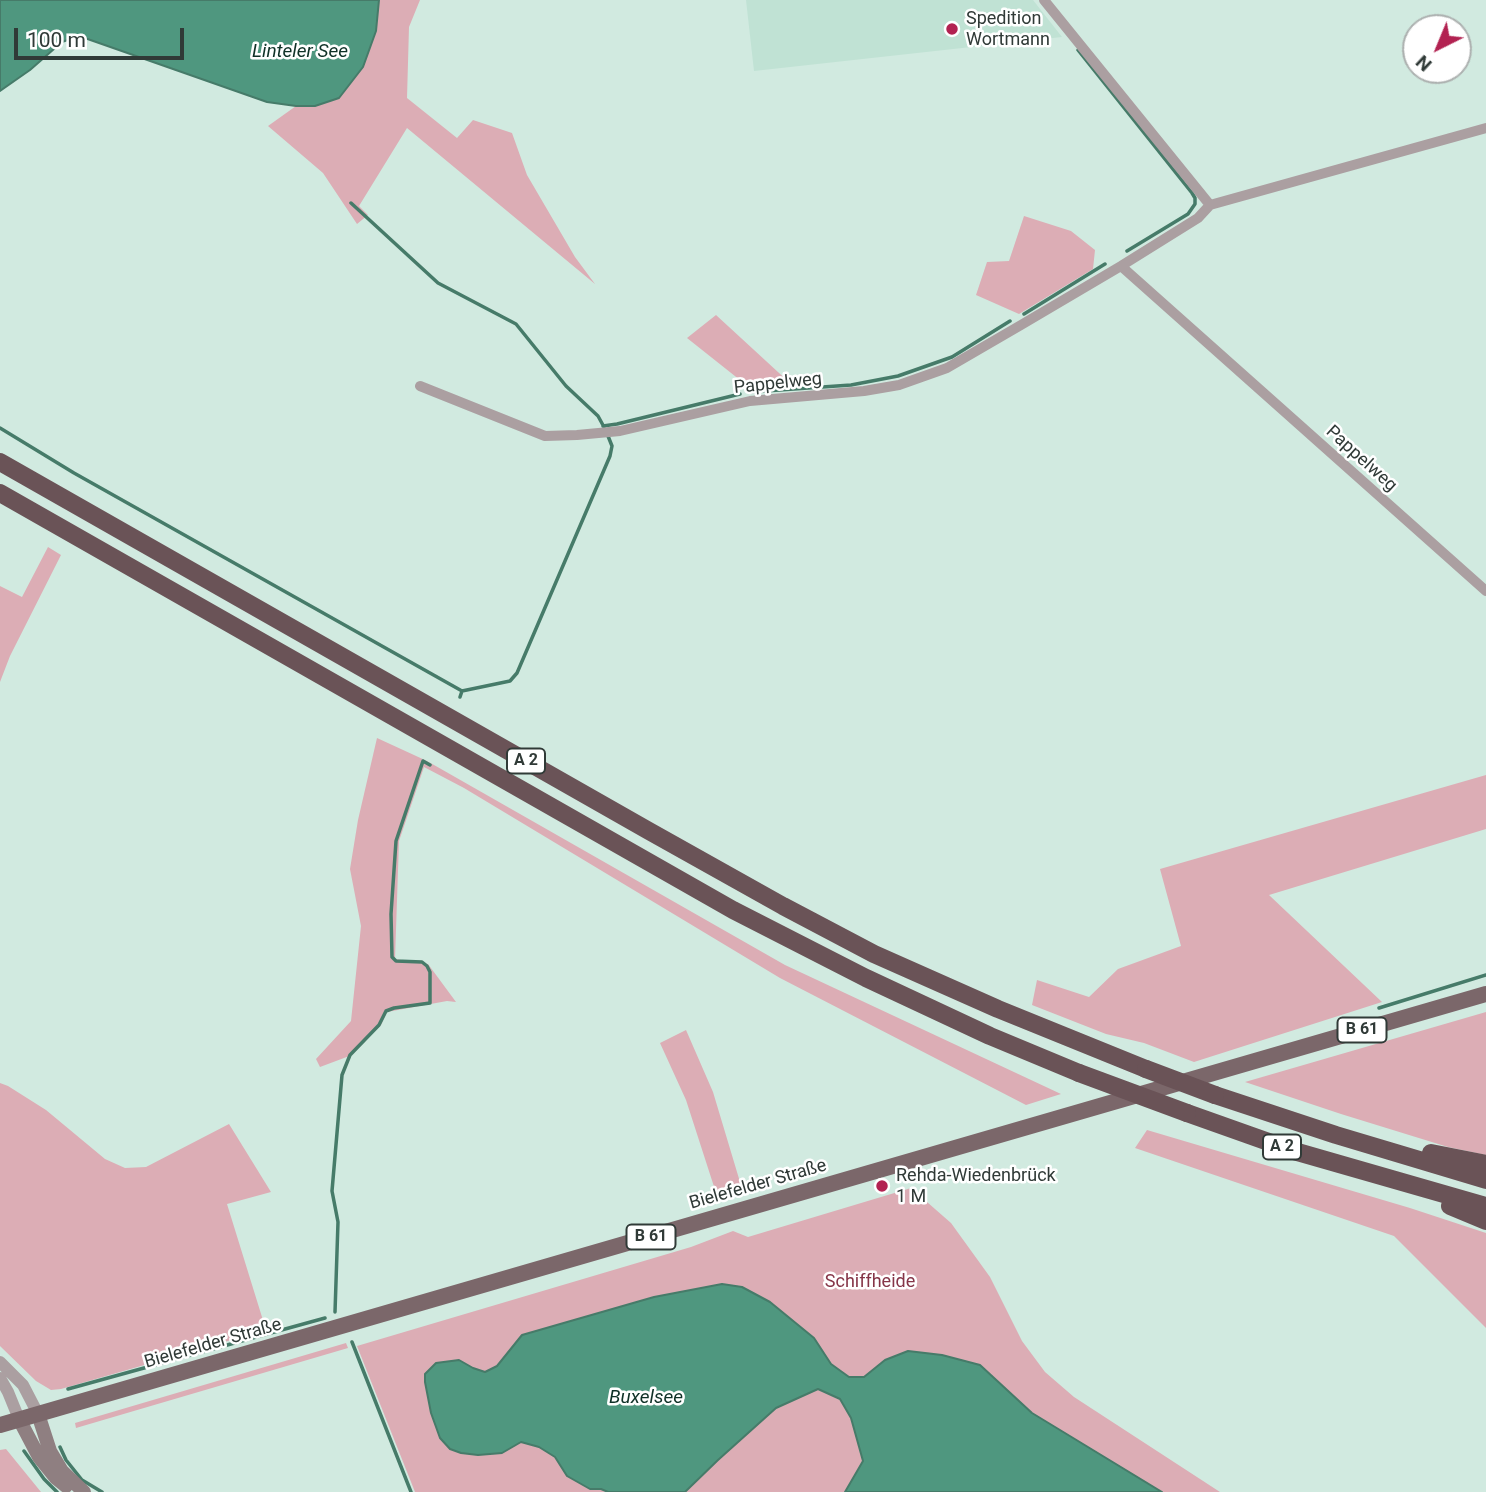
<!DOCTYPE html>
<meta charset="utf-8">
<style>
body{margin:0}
#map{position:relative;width:1486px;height:1492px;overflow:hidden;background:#d1eae0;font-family:Roboto,sans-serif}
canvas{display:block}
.north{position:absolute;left:1402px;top:14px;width:70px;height:70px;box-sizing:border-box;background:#fff;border:2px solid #acb0af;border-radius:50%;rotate:223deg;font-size:19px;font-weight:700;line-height:28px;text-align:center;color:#303a37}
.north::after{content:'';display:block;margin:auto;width:24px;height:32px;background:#b22251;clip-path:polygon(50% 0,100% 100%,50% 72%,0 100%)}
.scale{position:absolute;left:14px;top:28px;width:170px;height:32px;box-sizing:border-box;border:4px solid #303a37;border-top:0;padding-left:9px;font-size:21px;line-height:24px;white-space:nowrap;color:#303a37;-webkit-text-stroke:5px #fff;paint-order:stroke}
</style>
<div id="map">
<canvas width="1486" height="1492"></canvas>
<div class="north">N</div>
<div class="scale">100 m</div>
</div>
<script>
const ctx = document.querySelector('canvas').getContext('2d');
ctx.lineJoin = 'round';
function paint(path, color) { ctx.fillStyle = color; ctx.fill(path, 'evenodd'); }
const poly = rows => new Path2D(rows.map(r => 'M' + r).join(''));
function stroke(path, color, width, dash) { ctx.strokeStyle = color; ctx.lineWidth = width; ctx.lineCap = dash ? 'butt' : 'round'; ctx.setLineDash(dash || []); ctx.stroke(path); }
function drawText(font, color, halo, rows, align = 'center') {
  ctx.font = font + ' Roboto,sans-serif'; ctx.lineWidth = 5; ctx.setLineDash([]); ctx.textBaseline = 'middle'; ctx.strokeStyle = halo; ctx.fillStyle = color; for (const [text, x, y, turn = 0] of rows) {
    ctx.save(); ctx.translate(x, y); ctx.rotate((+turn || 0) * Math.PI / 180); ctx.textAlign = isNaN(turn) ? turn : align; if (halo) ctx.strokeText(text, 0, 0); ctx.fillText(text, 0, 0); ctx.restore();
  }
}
const built = poly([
 [746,0,1033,0,1062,37,754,71]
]);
const green = poly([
 [379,0,420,0,409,27,407,98,457,138,473,120,512,133,527,175,575,257,595,284,407,128,359,206,368,215,357,224,323,173,268,126,296,106,315,106,376,32],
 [1024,216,1071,231,1095,250,1093,269,1019,314,976,295,987,262,1009,261],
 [716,315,791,384,750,388,687,338],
 [48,547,61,555,10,656,0,682,0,586,22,597],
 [377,738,427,761,785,965,1061,1094,1026,1105,780,978,464,788,424,767,399,841,395,959,428,964,456,1002,447,1001,387,1012,381,1025,352,1055,320,1067,316,1059,351,1021,361,926,350,869,358,820],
 [1486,775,1486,829,1269,895,1382,1002,1194,1062,1144,1043,1106,1034,1032,1005,1037,980,1089,997,1118,969,1181,946,1160,869],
 [1486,1012,1486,1155,1448,1147,1341,1114,1245,1082],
 [686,1030,713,1092,743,1192,718,1199,686,1100,660,1043],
 [0,1083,8,1086,46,1110,105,1159,125,1168,146,1167,229,1124,271,1192,227,1204,266,1330,61,1389,51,1390,36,1381,0,1346],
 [1147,1130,1410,1208,1486,1233,1486,1328,1394,1236,1135,1148],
 [911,1188,951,1223,990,1277,1022,1341,1045,1372,1074,1397,1220,1492,1162,1492,1032,1413,980,1365,885,1360,864,1377,849,1377,831,1364,814,1338,522,1335,497,1366,485,1372,473,1368,459,1360,425,1373,431,1413,440,1438,502,1453,521,1442,539,1447,555,1457,567,1476,590,1489,601,1489,608,1492,415,1492,357,1346,691,1247,733,1231,748,1237],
 [346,1343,348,1348,76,1428,75,1423],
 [818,1389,840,1399,851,1418,863,1461,845,1492,685,1492,718,1460,776,1408],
 [6,1449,41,1492,0,1492,0,1450]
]);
const water = poly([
 [0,0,379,0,376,31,363,67,339,98,315,106,296,106,267,102,79,36,62,42,30,70,0,91,0,0],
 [722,1284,742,1287,770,1302,814,1338,831,1364,849,1377,864,1377,885,1360,908,1351,942,1355,980,1365,1032,1413,1162,1492,845,1492,863,1461,851,1418,840,1399,818,1389,776,1408,718,1460,685,1492,608,1492,601,1489,590,1489,567,1476,555,1457,539,1447,521,1442,502,1453,478,1455,461,1453,450,1449,440,1438,431,1413,425,1382,425,1374,436,1363,459,1360,473,1368,485,1372,497,1366,522,1335,654,1297,722,1284]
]);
const stream = poly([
 [1078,50,1192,193,1195,198,1195,204,1188,214,1127,251],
 [351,203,438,283,516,324,566,386,598,416,604,427],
 [1024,314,1105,264],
 [751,392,851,385,898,376,952,357,1010,321],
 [603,426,617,424,740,394],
 [0,428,74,473,462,691],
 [460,697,462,691,510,681,517,673,610,456,612,446,608,436],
 [1379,1008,1486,975],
 [335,1312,338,1222,332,1191,342,1075,350,1055,379,1025,386,1011,394,1008,430,1003,430,972,427,966,422,962,396,961,392,957,391,914,396,841,423,761,430,765],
 [352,1342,411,1492],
 [68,1389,325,1318],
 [60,1447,66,1460,82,1480,102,1492],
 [24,1451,44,1479,57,1492]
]);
const minor = poly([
 [1044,0,1210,205],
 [1121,266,1486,591],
 [420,386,545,436,577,435,620,431,750,401,864,391,899,385,947,368,1021,325,1121,266,1198,218,1210,205,1486,128]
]);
const tertiary = poly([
 [0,1362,23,1385,38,1414],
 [0,1378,8,1392,19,1419]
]);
const secondary = poly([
 [38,1414,50,1451,62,1471,84,1492],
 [19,1419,39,1457,56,1478,66,1486]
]);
const primary = poly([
 [0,1425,1486,994]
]);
const motorway = poly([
 [0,462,649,831,783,906,874,954,998,1009,1146,1069],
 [0,493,733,910,866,978,990,1036,1079,1073],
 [1215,1095,1336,1135,1486,1180],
 [1187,1113,1294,1151,1486,1206],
 [1431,1153,1486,1164],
 [1450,1206,1486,1221]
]);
const motorwayBridge = poly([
 [1146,1069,1215,1095],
 [1079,1073,1187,1113]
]);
const markers = [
 [952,29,7,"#b22251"],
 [882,1186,7,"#b22251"]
];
const shields = [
 [526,761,38],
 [1362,1030,49],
 [1282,1147,38],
 [651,1237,49]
];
const shieldNames = [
 ["A 2",526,761],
 ["B 61",1362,1030],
 ["A 2",1282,1147],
 ["B 61",651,1237]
];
const poiNames = [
 ["Spedition",966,19],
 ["Wortmann",966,40],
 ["Rehda-Wiedenbrück",896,1176],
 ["1 M",896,1197]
];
const streetNames = [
 ["Pappelweg",778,384,-6],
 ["Pappelweg",1361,459,42],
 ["Bielefelder Straße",758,1185,-16],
 ["Bielefelder Straße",213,1344,-16]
];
const parkNames = [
 ["Schiffheide",870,1282]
];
const waterNames = [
 ["Linteler See",300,52],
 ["Buxelsee",646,1398]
];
paint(built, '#c0e2d4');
paint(green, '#dcadb5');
paint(water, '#4f977f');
stroke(water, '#467b69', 2);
stroke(stream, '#467b69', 3.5);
stroke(minor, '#ab9fa1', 10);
stroke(tertiary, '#ab9fa1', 12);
stroke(secondary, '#8f7f81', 14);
stroke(primary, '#7b676a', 16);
stroke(motorway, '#6a5357', 18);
stroke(motorwayBridge, '#6a5357', 18);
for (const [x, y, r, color] of markers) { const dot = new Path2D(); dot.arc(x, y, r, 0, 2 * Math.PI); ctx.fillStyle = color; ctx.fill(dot); stroke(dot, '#fff', 2.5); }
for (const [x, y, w] of shields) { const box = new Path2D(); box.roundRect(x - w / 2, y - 12.5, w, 25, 5); ctx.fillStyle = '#fff'; ctx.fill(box); stroke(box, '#303a37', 2); }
drawText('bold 16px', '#303a37', null, shieldNames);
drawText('18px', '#303a37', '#fff', poiNames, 'left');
drawText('18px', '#303a37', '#fff', streetNames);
drawText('18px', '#853548', '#fff', parkNames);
drawText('italic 19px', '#0f3127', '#fff', waterNames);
</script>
